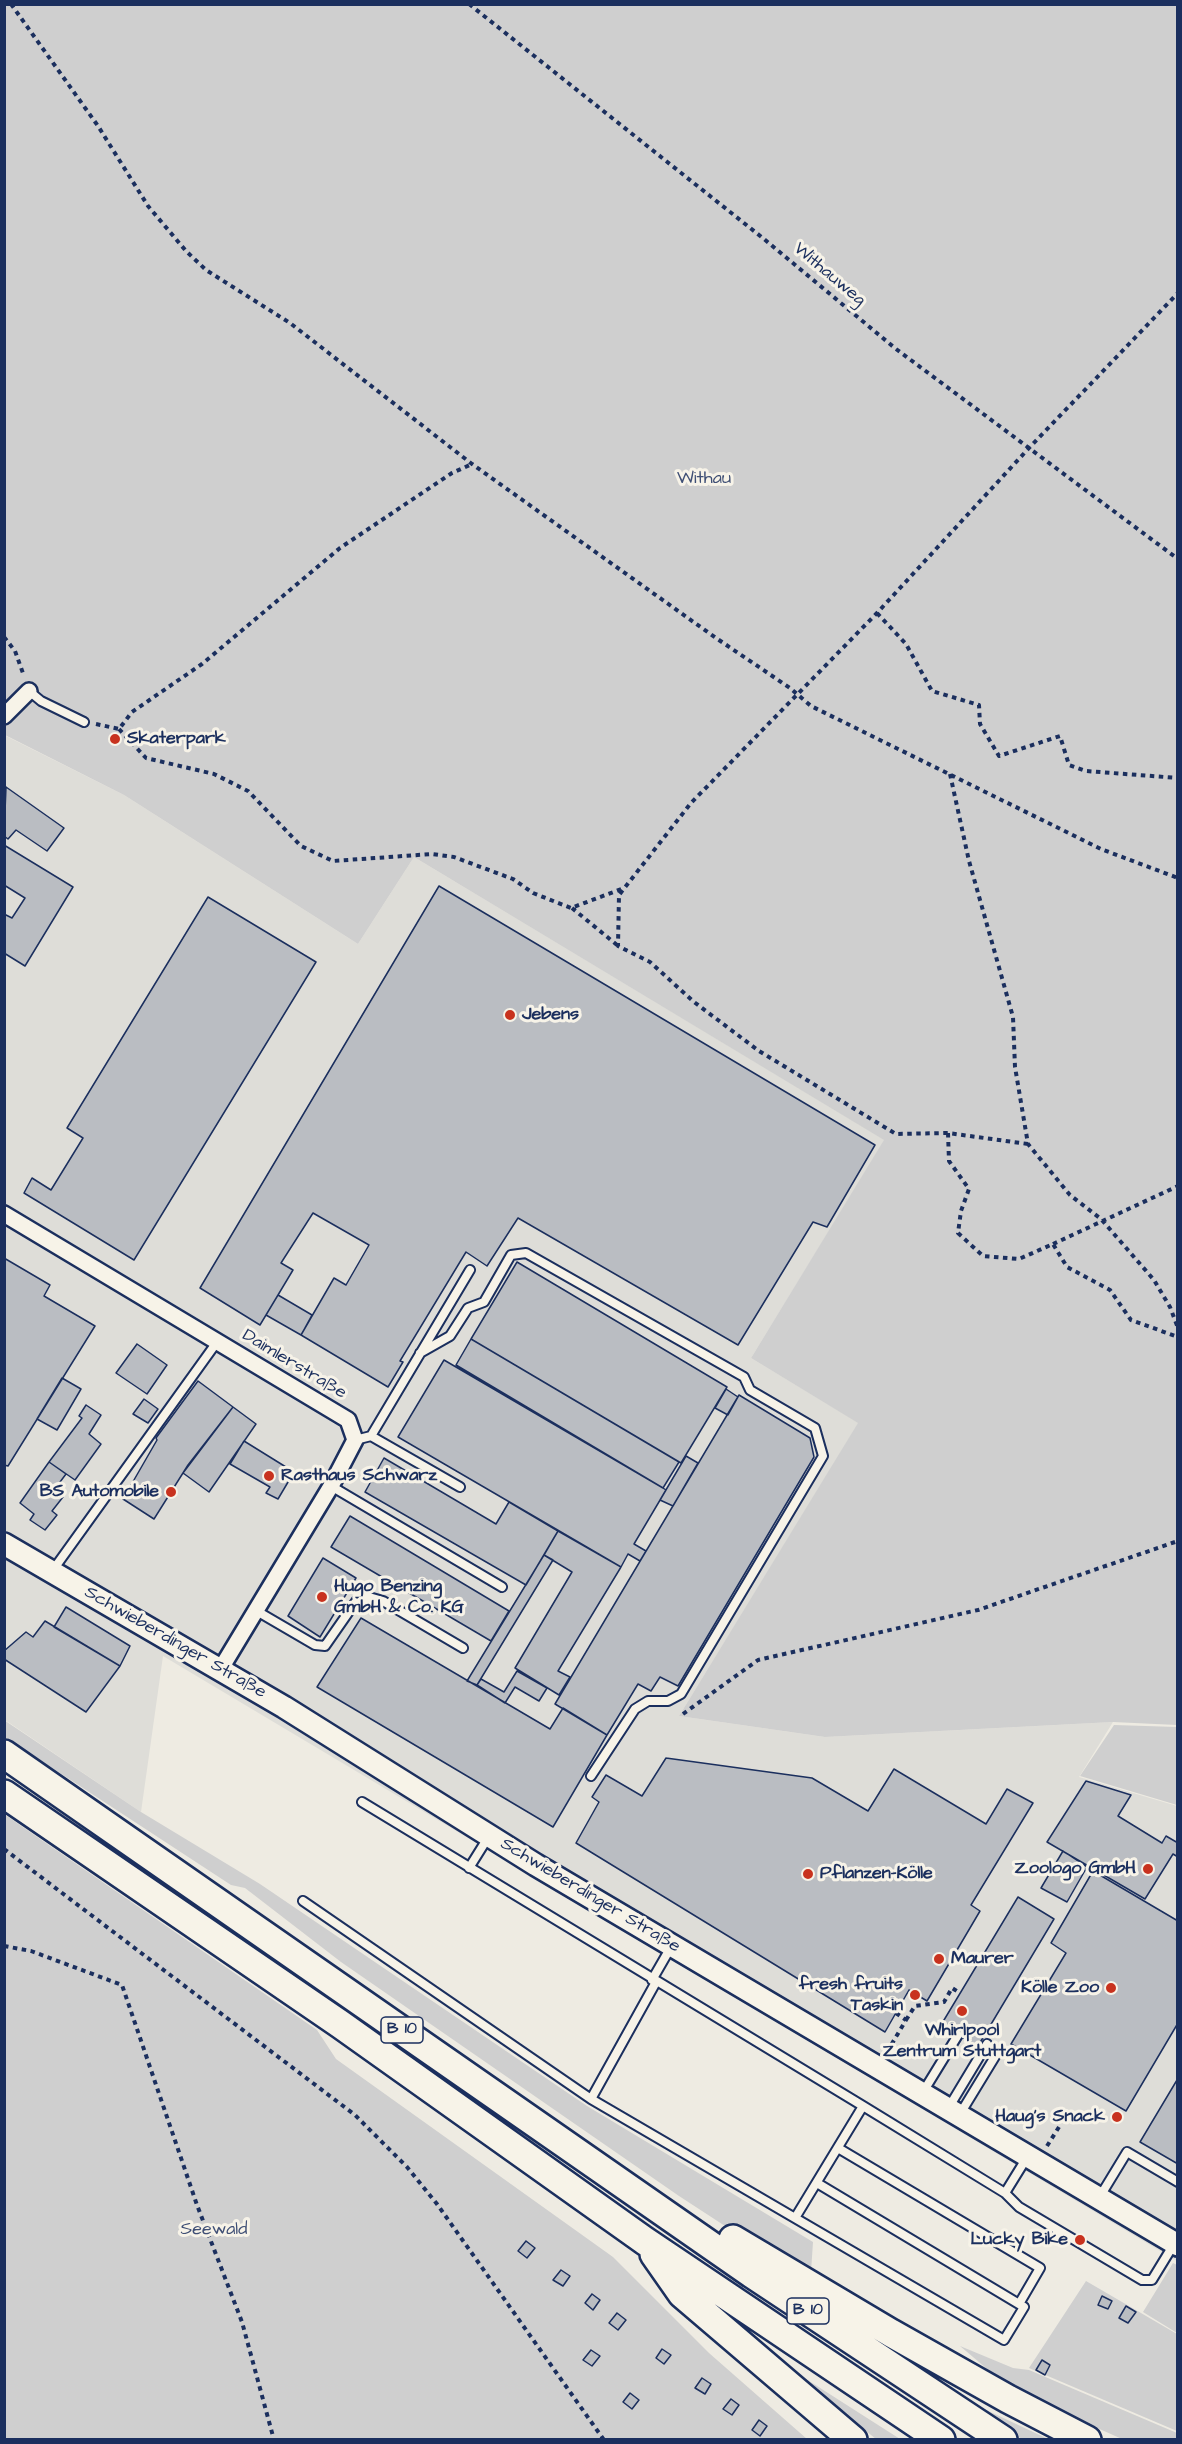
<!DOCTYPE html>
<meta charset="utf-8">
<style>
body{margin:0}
#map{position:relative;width:1182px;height:2444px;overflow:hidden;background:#eeebe2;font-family:"Architects Daughter",sans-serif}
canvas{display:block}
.frame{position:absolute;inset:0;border:6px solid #1b2f5e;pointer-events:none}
</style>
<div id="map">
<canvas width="1182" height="2444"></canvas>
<div class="frame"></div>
</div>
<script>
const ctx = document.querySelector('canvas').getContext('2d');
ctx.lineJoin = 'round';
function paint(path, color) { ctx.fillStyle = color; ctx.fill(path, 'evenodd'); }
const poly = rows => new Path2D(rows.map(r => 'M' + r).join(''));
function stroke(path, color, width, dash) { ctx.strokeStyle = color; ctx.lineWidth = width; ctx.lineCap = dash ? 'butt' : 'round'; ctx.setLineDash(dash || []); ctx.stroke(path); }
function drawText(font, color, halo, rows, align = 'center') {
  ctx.font = font + ' "Architects Daughter",sans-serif'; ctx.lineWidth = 6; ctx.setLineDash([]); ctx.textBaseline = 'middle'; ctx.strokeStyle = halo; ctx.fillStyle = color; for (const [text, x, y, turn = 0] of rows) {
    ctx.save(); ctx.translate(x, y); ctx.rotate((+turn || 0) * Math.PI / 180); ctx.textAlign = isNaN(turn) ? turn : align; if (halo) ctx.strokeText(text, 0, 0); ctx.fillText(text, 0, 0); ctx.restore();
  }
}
const built = poly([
 [4,735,124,795,358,944,414,857,885,1140,751,1358,859,1423,679,1716,825,1737,1113,1722,1079,1777,1177,1806,1177,2261,163,1656,141,1812,5,1720]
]);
const green = poly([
 [4,5,1177,5,1177,1725,1113,1722,825,1737,679,1716,858,1423,751,1358,884,1140,414,857,358,944,124,795,5,735],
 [4,1720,141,1812,260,1884,587,2106,813,2242,811,2272,788,2267,679,2196,341,1962,245,1888,231,1885,5,1737],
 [1114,1725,1177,1727,1177,1805,1080,1776],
 [4,1814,317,2030,336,2059,613,2257,709,2353,807,2439,5,2439],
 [1173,2263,1177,2265,1177,2333,1143,2312],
 [1086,2281,1177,2334,1177,2431,1029,2368],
 [960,2346,1013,2368,1029,2370,1177,2433,1177,2439,1122,2439,1012,2390],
 [781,2363,900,2439,876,2439],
 [929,2383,1048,2439,1022,2439]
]);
const building = poly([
 [6,787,64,828,47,851,16,830,8,839,4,836,6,787],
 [4,845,73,887,25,966,4,953,4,914,12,918,25,898,4,885,4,845],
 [439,886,875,1145,827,1227,813,1222,738,1345,518,1218,487,1266,466,1252,400,1361,403,1362,388,1387,301,1335,334,1278,346,1285,369,1245,313,1213,281,1263,293,1270,260,1325,200,1288,439,886],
 [208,897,316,962,134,1260,24,1193,32,1178,51,1190,83,1138,67,1128,208,897],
 [4,1258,50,1285,44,1296,95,1326,8,1466,4,1465,4,1258],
 [517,1262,727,1387,681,1463,471,1339,517,1262],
 [278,1295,312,1315,301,1335,266,1315,278,1295],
 [471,1339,679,1462,663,1488,456,1365,471,1339],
 [137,1344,167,1365,147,1394,116,1373,137,1344],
 [444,1360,663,1488,666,1490,634,1544,646,1551,640,1561,628,1554,621,1567,398,1437,444,1360],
 [62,1378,81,1389,57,1430,37,1419,62,1378],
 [198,1381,233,1407,188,1465,154,1519,123,1499,157,1440,156,1438,198,1381],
 [726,1389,738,1397,728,1415,715,1408,726,1389],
 [739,1395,810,1438,814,1457,678,1686,660,1677,651,1691,638,1684,607,1735,555,1704,739,1395],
 [144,1399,158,1409,148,1423,133,1414,144,1399],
 [86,1405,101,1415,89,1434,101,1444,75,1480,49,1462,82,1418,79,1416,86,1405],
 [233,1407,256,1424,209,1492,183,1473,233,1407],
 [244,1441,294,1472,278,1499,266,1493,270,1487,230,1464,244,1441],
 [686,1456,698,1463,673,1506,660,1500,686,1456],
 [384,1458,496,1524,509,1502,558,1531,526,1585,365,1492,384,1458],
 [49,1462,66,1474,54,1490,63,1497,52,1511,57,1515,45,1530,30,1520,34,1514,20,1503,49,1462],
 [350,1516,509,1611,491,1641,331,1547,350,1516],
 [558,1531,621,1567,558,1671,570,1677,559,1695,515,1668,572,1572,544,1555,558,1531],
 [544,1555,553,1560,477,1685,467,1681,544,1555],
 [323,1558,356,1578,320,1637,288,1616,323,1558],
 [66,1607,130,1646,120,1666,54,1627,66,1607],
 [361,1618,550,1729,563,1708,607,1735,553,1827,317,1687,361,1618],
 [45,1621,120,1666,86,1712,4,1659,4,1651,26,1632,33,1637,45,1621],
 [517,1671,547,1688,539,1701,515,1687,505,1703,477,1685,481,1679,504,1692,517,1671],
 [666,1758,812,1778,868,1811,894,1769,986,1824,1007,1789,1033,1803,971,1905,980,1911,927,2001,909,1990,885,2032,576,1843,599,1802,592,1797,606,1775,642,1796,666,1758],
 [1086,1781,1131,1795,1118,1816,1162,1843,1166,1836,1178,1843,1178,1857,1173,1854,1145,1899,1047,1842,1086,1781],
 [1063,1851,1087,1867,1067,1902,1041,1888,1063,1851],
 [1093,1871,1178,1921,1178,2023,1126,2111,1011,2044,1066,1953,1051,1943,1093,1871],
 [1018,1897,1054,1919,978,2046,941,2025,1018,1897],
 [1177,2080,1178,2080,1178,2164,1140,2142,1177,2080],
 [526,2241,535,2248,527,2258,518,2251,526,2241],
 [561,2270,570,2276,563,2286,553,2280,561,2270],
 [592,2294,600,2300,593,2310,585,2303,592,2294],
 [1102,2296,1112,2301,1108,2309,1098,2305,1102,2296],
 [1126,2306,1136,2312,1128,2323,1119,2318,1126,2306],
 [617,2313,626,2320,618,2330,609,2323,617,2313],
 [662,2349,671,2355,664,2364,656,2358,662,2349],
 [591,2350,600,2356,592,2366,583,2360,591,2350],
 [1042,2360,1050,2365,1045,2375,1036,2370,1042,2360],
 [702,2378,711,2384,705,2394,695,2388,702,2378],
 [630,2393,639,2400,632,2409,623,2402,630,2393],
 [731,2399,739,2405,732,2415,723,2409,731,2399],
 [759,2420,767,2426,760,2436,752,2430,759,2420]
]);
const path = poly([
 [11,4,98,126,148,206,186,251,206,270,290,323,472,464,716,638,790,688,811,706,1101,849,1178,878],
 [469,4,764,239,896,349,1178,559],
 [877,613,906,644,932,691,979,705,980,724,999,756,1060,736,1069,765,1086,771,1178,778],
 [4,637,15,651,24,676],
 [96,724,119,729,132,712,202,664,340,548,452,473,472,464],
 [119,729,146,758,214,774,248,791,301,846,333,861,432,854,454,857,513,879,533,893,571,908,624,888],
 [950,774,969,861,1013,1017,1015,1067,1028,1144,1070,1195,1101,1219,1154,1280,1170,1307,1178,1328],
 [572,908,617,945],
 [948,1133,949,1161,969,1189,961,1211,958,1233,983,1256,1019,1259,1053,1244,1067,1267,1110,1290,1131,1320,1178,1337],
 [1028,1144,948,1133,896,1134,759,1051,694,1002,650,962,618,946,619,895,691,803,877,613,1029,448,1178,293],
 [1053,1244,1178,1186],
 [683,1714,758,1660,978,1610,1178,1541],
 [4,1849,355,2115,407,2167,437,2204,604,2440],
 [4,1946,31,1951,122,1985,197,2205,242,2322,274,2440],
 [906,2020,915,2006,944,2002,952,1988,960,1993],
 [887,2052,906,2020,896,2013],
 [1047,2146,1059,2127]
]);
const lane = poly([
 [29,691,41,701,84,722],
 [420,1353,450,1336,468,1308,484,1302,511,1255,526,1253,744,1377,750,1390,815,1428,823,1456,681,1694,668,1701,648,1701,635,1709,591,1776],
 [371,1436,460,1487],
 [355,1440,371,1436,470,1270],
 [331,1486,502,1587],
 [53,1570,217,1342],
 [255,1610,315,1645,325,1646,357,1600,369,1597,383,1601,463,1648],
 [362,1802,863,2106,1005,2193,1019,2207,1142,2280,1152,2280,1174,2244],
 [469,1868,489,1836],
 [303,1901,591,2099,1004,2340,1024,2307,1019,2304,1040,2268,838,2148],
 [652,1980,671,1947],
 [923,2092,958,2035],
 [591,2099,656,1982],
 [949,2107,987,2044],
 [960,2114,999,2050],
 [817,2183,1019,2304],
 [1005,2193,1026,2159],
 [1099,2198,1127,2152,1178,2182],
 [795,2218,863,2106]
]);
const street = poly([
 [4,716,29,691],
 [4,1214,348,1420,355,1440,331,1486,220,1670]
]);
const secondary = poly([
 [4,1544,284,1707,536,1865,1178,2245]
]);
const highway = poly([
 [4,1754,752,2274,1003,2440],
 [4,1794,340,2024,645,2241,941,2440],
 [733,2239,891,2333,1008,2399,1087,2440],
 [654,2254,682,2294,853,2440]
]);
const markers = [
 [115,739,6,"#c8321e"],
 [510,1015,6,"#c8321e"],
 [269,1476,6,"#c8321e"],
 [171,1492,6,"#c8321e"],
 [322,1597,6,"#c8321e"],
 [1148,1869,6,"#c8321e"],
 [808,1874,6,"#c8321e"],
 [939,1959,6,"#c8321e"],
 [1111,1988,6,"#c8321e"],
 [915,1995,6,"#c8321e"],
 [962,2011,6,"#c8321e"],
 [1117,2117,6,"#c8321e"],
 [1080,2240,6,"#c8321e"]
];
const shields = [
 [402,2030,42],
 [808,2311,42]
];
const shieldNames = [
 ["B 10",402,2030],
 ["B 10",808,2311]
];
const streetNames = [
 ["Withauweg",829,275,40],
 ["Daimlerstraße",294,1365,31],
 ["Schwieberdinger Straße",175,1643,30],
 ["Schwieberdinger Straße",590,1896,31]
];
const parkNames = [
 ["Withau",704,479],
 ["Seewald",214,2230]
];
const poiNames = [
 ["Skaterpark",127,739],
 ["Jebens",522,1015],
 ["Rasthaus Schwarz",281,1476],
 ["BS Automobile",159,1492,"right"],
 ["Hugo Benzing",334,1587],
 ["GmbH & Co. KG",334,1608],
 ["Zoologo GmbH",1136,1869,"right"],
 ["Pflanzen-Kölle",820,1874],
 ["Maurer",951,1959],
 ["fresh fruits",903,1985,"right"],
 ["Taskin",903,2006,"right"],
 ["Kölle Zoo",1099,1988,"right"],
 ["Whirlpool",962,2031,"center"],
 ["Zentrum Stuttgart",962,2052,"center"],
 ["Haug's Snack",1105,2117,"right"],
 ["Lucky Bike",1068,2240,"right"]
];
paint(built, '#deddd8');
paint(green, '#cfcfcf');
paint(building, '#babdc2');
stroke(building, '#1b2f5e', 1.5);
stroke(lane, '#1b2f5e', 12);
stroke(street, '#1b2f5e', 20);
stroke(secondary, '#1b2f5e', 26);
stroke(highway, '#1b2f5e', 32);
stroke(path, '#1b2f5e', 4, [4.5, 4.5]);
stroke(lane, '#f7f3e8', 8);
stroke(street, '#f7f3e8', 15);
stroke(secondary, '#f7f3e8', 21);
stroke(highway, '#f7f3e8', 27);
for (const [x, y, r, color] of markers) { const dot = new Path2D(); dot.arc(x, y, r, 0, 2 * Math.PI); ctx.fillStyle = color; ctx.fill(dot); stroke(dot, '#f7f3e8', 2); }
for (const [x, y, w] of shields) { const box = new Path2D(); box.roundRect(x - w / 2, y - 13, w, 26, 4.5); ctx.fillStyle = '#f7f3e8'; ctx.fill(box); stroke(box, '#1b2f5e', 1.5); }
drawText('bold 16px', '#1b2f5e', null, shieldNames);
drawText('18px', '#1b2f5e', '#f7f3e8', streetNames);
drawText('18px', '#3f4f75', '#f7f3e8', parkNames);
drawText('bold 18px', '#1b2f5e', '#f7f3e8', poiNames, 'left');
</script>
